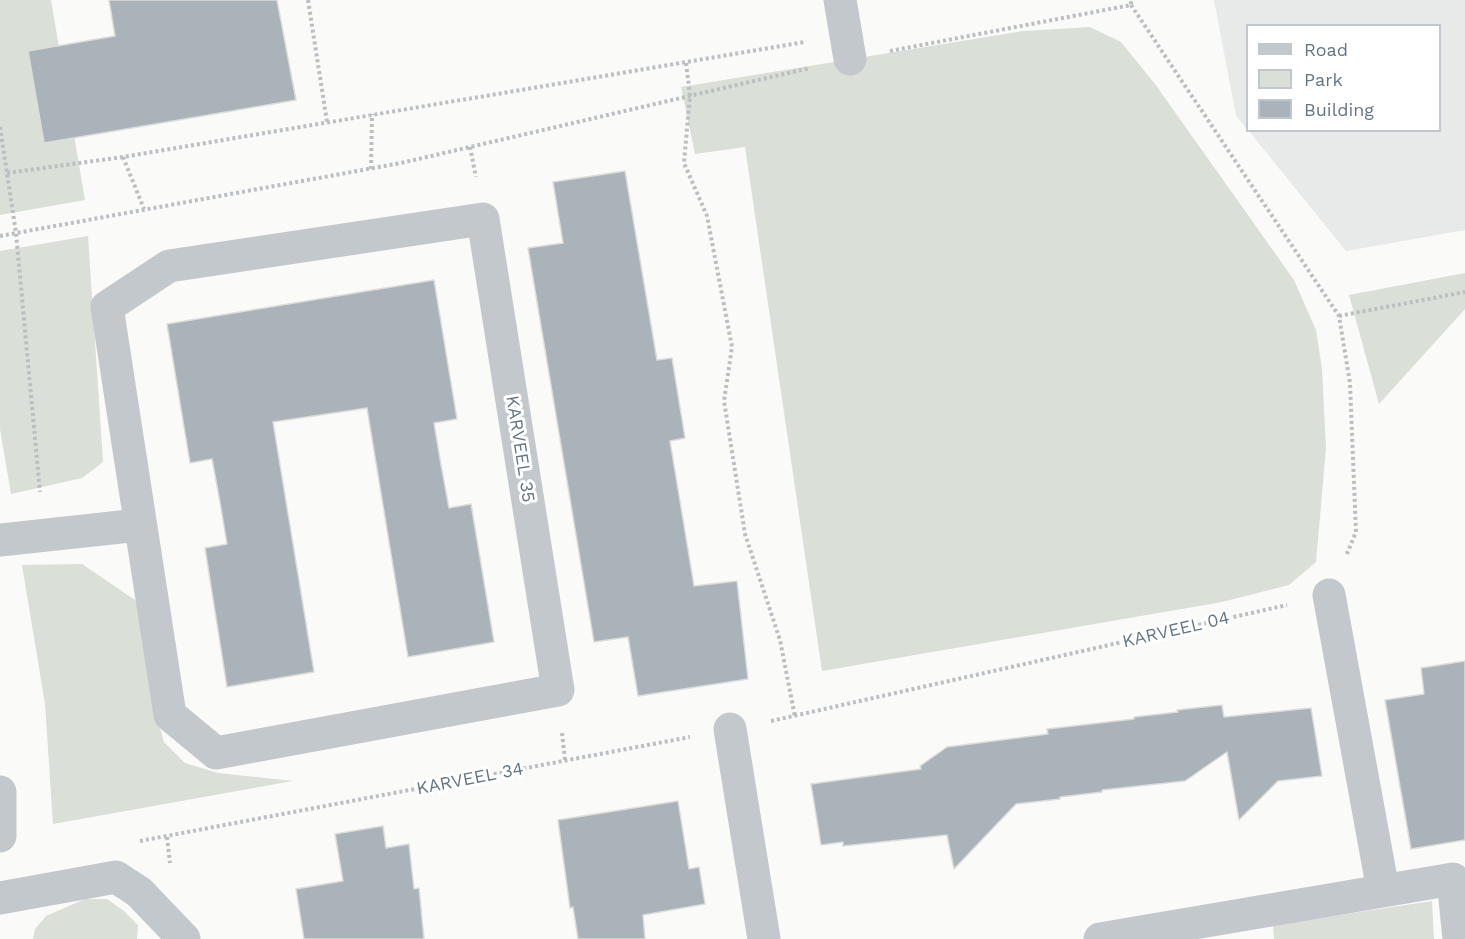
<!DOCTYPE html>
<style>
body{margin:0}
#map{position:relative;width:1465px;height:939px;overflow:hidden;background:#fafaf8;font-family:"Work Sans",sans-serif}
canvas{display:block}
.legend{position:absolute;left:1246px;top:24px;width:195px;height:108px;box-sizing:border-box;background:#fff;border:2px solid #c1c8cd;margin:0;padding:8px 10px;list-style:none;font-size:18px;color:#657683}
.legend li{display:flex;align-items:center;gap:12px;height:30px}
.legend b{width:30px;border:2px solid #c1c8cd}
</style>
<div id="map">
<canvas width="1465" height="939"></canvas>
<ul class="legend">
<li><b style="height:8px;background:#c3c8cc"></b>Road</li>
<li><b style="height:16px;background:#dadfd7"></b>Park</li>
<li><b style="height:16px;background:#aab3b9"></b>Building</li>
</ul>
</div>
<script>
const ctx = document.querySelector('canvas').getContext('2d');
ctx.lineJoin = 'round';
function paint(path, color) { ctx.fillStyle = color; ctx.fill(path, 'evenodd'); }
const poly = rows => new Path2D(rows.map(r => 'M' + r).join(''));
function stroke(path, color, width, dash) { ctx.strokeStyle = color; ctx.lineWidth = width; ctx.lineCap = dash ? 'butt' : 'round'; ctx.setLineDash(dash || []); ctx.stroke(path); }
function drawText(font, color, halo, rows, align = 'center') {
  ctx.font = font + ' "Work Sans",sans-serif'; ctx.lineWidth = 6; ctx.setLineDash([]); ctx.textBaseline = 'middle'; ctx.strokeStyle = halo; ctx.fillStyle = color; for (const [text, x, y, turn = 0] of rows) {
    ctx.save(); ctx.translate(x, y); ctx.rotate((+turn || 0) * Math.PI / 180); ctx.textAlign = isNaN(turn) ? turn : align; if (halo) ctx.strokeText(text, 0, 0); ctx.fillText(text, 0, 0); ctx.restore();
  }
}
const built = poly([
 [1214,0,1465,0,1465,230,1346,251,1248,130,1440,130,1440,26,1248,26,1248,130,1236,116]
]);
const green = poly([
 [0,0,51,0,85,200,0,215],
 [1090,27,1121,42,1155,84,1294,280,1316,330,1322,369,1326,448,1316,562,1289,585,1222,602,822,671,745,147,695,154,681,87,1023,31],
 [88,236,103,462,82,478,11,494,0,429,0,251],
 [1465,273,1465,309,1379,404,1349,295],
 [82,564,141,604,150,694,164,742,185,763,218,773,293,781,53,824,45,704,22,565],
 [85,899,107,899,124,911,138,925,137,939,33,939,35,929,46,916],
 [1432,901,1434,939,1274,939,1273,925]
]);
const building = poly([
 [109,0,277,0,296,100,44,143,28,51,115,36,109,0],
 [625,171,657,360,672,358,685,438,670,441,694,586,737,581,748,679,638,696,628,637,594,642,528,248,563,243,553,182,625,171],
 [434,280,457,419,434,423,441,465,449,508,471,504,494,642,408,657,367,408,273,422,314,672,227,687,205,548,227,544,220,502,212,459,190,463,167,324,434,280],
 [1465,661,1465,840,1411,849,1385,700,1424,694,1421,668,1465,661],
 [1222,705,1224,717,1311,708,1322,776,1278,781,1239,820,1227,752,1185,781,1102,790,1102,792,1060,797,1060,799,1016,804,954,869,947,835,843,846,843,842,821,845,811,784,921,769,920,766,947,747,1048,734,1047,729,1134,719,1134,717,1178,712,1177,710,1222,705],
 [678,801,689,869,699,867,705,904,643,915,645,939,578,939,573,907,570,908,558,820,678,801],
 [383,826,386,848,409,844,414,889,419,888,424,939,304,939,296,889,343,881,335,834,383,826]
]);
const path = poly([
 [308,0,327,122],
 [1131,5,1339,316,1350,383,1356,532,1346,556],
 [890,51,1131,5,1131,0],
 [686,63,690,95,684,163,707,216,732,347,724,401,745,534,780,640,795,717],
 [0,127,16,233,40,492],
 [470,147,476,177],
 [123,157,144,209],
 [371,169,372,114],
 [7,173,123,157,805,42],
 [0,236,401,163,810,68],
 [1339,316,1465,292],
 [771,721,1287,605],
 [562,733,565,760],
 [167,837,170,863],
 [140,841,690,737]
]);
const minor = poly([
 [840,0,850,59],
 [483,219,558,690,216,753,170,715,107,307,169,266,483,219],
 [0,540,139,525],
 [1329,595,1383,890],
 [730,729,764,939],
 [0,792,0,836],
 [0,898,116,877,139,892,184,939],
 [1100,939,1453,879,1459,939]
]);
const streetNames = [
 ["KARVEEL 35",520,449,81],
 ["KARVEEL 04",1176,630,-13],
 ["KARVEEL 34",470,779,-11]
];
paint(built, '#e8e9e9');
paint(green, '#dadfd7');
paint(building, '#aab3b9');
stroke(building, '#dcdcda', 1.5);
stroke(path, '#bbbfc2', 4, [3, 3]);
stroke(minor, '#c3c8cc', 33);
drawText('18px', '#657683', '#fff', streetNames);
</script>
